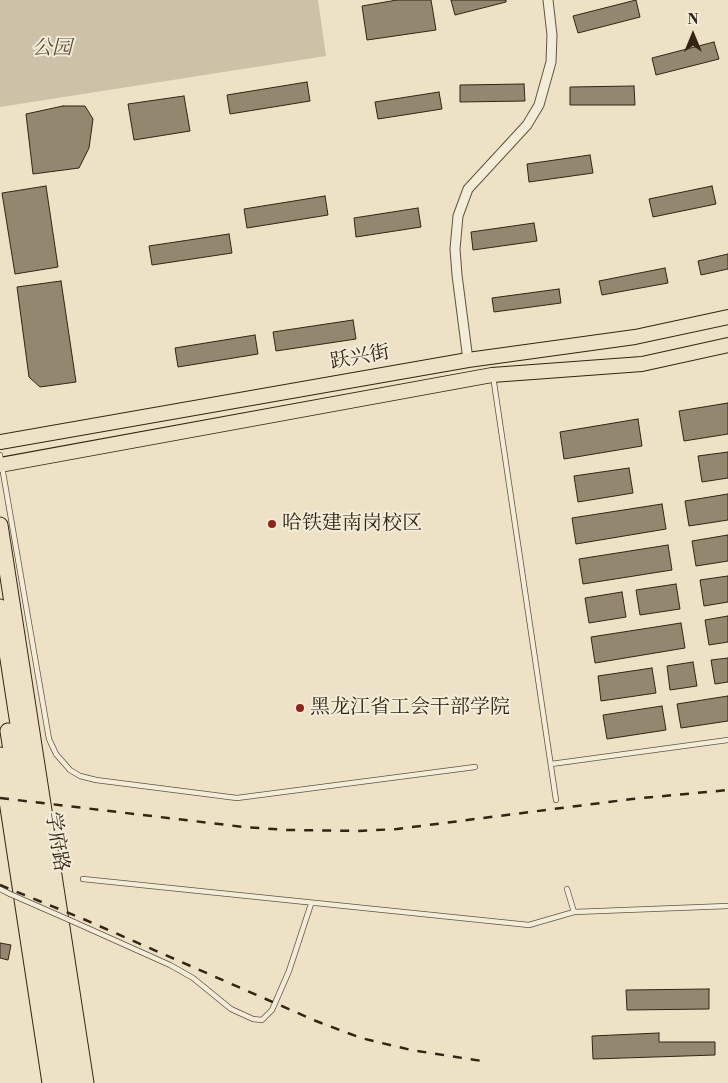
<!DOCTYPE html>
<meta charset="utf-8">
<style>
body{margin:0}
#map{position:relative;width:728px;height:1083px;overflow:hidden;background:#ede2c5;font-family:"Libre Bodoni",serif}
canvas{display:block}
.north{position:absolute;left:668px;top:10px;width:50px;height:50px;-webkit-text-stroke:4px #f3ecd9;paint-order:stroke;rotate:0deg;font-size:14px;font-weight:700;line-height:20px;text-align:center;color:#332414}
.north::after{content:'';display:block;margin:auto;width:18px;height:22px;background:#332414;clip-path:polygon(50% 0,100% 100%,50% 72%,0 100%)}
</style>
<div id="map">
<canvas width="728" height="1083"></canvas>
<div class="north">N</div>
</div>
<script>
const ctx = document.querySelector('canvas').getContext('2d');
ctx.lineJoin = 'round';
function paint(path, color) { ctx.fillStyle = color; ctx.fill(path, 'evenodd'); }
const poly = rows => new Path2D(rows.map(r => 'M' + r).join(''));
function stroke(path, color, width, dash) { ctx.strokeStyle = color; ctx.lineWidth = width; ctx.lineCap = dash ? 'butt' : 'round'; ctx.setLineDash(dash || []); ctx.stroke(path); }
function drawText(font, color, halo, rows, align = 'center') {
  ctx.font = font + ' "Libre Bodoni","Noto Serif SC",serif'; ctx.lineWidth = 4; ctx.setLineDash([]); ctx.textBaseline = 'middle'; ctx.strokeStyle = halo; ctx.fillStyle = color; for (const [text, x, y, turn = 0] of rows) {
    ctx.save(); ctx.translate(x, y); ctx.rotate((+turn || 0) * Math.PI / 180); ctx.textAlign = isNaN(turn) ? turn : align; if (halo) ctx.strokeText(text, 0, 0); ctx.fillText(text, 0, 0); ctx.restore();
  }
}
const green = poly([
 [0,0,318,0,326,56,0,107]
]);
const building = poly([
 [397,0,431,0,436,30,367,40,362,6,397,0],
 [451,0,506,0,506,2,455,15,451,0],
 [636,0,640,17,578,33,573,16,636,0],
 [714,42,719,59,656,75,652,58,714,42],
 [307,82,310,101,230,114,227,95,307,82],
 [524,84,525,101,460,102,460,85,524,84],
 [634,86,635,105,570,105,570,87,634,86],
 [439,92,442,109,378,119,375,102,439,92],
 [184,96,190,131,134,140,128,104,184,96],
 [63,106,85,106,93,119,89,148,79,168,33,174,26,114,63,106],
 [590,155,593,173,529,182,527,164,590,155],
 [46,186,58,267,15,274,2,193,46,186],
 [712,186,716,204,653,217,649,199,712,186],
 [325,196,328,215,247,228,244,209,325,196],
 [418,208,421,227,356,237,354,218,418,208],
 [534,223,537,241,473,250,471,232,534,223],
 [229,234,232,253,152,265,149,246,229,234],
 [728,254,728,269,701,275,698,261,728,254],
 [665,268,668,283,602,295,599,281,665,268],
 [61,281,76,382,40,387,29,377,17,287,61,281],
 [559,289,561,303,494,312,492,298,559,289],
 [353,320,356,339,276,351,273,332,353,320],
 [255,335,258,354,178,367,175,348,255,335],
 [728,403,728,434,684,441,679,411,728,403],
 [638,419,642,446,564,459,560,432,638,419],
 [728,452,728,478,702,482,698,456,728,452],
 [629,468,633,493,578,502,574,476,629,468],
 [728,494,728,520,689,526,685,501,728,494],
 [662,504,666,529,576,544,572,518,662,504],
 [728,535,728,561,696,566,692,541,728,535],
 [668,545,672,570,583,584,579,559,668,545],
 [728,576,728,602,704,606,700,580,728,576],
 [676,584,680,609,640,615,636,590,676,584],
 [622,592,626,617,589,623,585,598,622,592],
 [728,616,728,642,709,645,705,620,728,616],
 [681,623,685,648,595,663,591,637,681,623],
 [728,658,728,682,715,684,711,660,728,658],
 [693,662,697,686,670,690,667,666,693,662],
 [652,668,656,693,601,701,598,676,652,668],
 [728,696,728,721,681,728,677,704,728,696],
 [662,706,666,730,607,739,603,715,662,706],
 [0,943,11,945,8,960,0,958,0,943],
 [709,989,709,1009,627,1010,626,990,709,989],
 [659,1033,659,1042,715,1042,715,1055,593,1059,592,1036,659,1033]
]);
const lane = poly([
 [493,376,556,800],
 [0,455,49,739,56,754,70,770,80,776,96,780,237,798,475,767],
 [551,764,728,740],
 [83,879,529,925,574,912,728,906],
 [0,889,10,894],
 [567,889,574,912],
 [74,922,170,965,193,978,231,1009,253,1019,262,1020,272,1010,289,971,311,904]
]);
const street = poly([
 [468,360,457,275,455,249,458,216,468,189,527,125,539,105,551,62,552,35,548,0]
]);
const primary = poly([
 [0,442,468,360,635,337,728,317],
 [0,465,492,375,642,364,728,345]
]);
const highway = poly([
 [0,525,86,1083],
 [0,607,73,1083],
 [8,731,62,1083],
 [0,755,50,1083]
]);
const rail = poly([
 [0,798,244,827,287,830,359,831,397,829,632,799,728,790],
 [0,885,81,918,316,1021,361,1038,411,1050,482,1061]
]);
const laneBridge = poly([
 [10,894,74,922]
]);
const markers = [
 [272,524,5,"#8f2418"],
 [300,708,5,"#8f2418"]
];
const parkNames = [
 ["公园",52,49]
];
const streetNames = [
 ["跃兴街",360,358,-10],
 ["学府路",56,842,81]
];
const poiNames = [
 ["哈铁建南岗校区",282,524],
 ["黑龙江省工会干部学院",310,708]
];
paint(green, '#cdc2a7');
paint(building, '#948770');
stroke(building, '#332414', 1);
stroke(lane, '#625440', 6);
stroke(street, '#625440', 11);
stroke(primary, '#332414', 16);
stroke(highway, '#332414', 17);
stroke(lane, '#f3ecd9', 4.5);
stroke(street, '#f3ecd9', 9);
stroke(primary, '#ede2c5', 14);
stroke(highway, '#ede2c5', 15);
stroke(rail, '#332414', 2.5, [9, 9]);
stroke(laneBridge, '#625440', 6, []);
stroke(laneBridge, '#f3ecd9', 4.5);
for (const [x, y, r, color] of markers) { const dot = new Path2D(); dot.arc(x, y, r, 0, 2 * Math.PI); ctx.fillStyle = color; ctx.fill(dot); stroke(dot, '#f3ecd9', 2); }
drawText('italic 20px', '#5a4c39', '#f3ecd9', parkNames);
drawText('20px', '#332414', '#f3ecd9', streetNames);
drawText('20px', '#332414', '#f3ecd9', poiNames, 'left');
</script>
